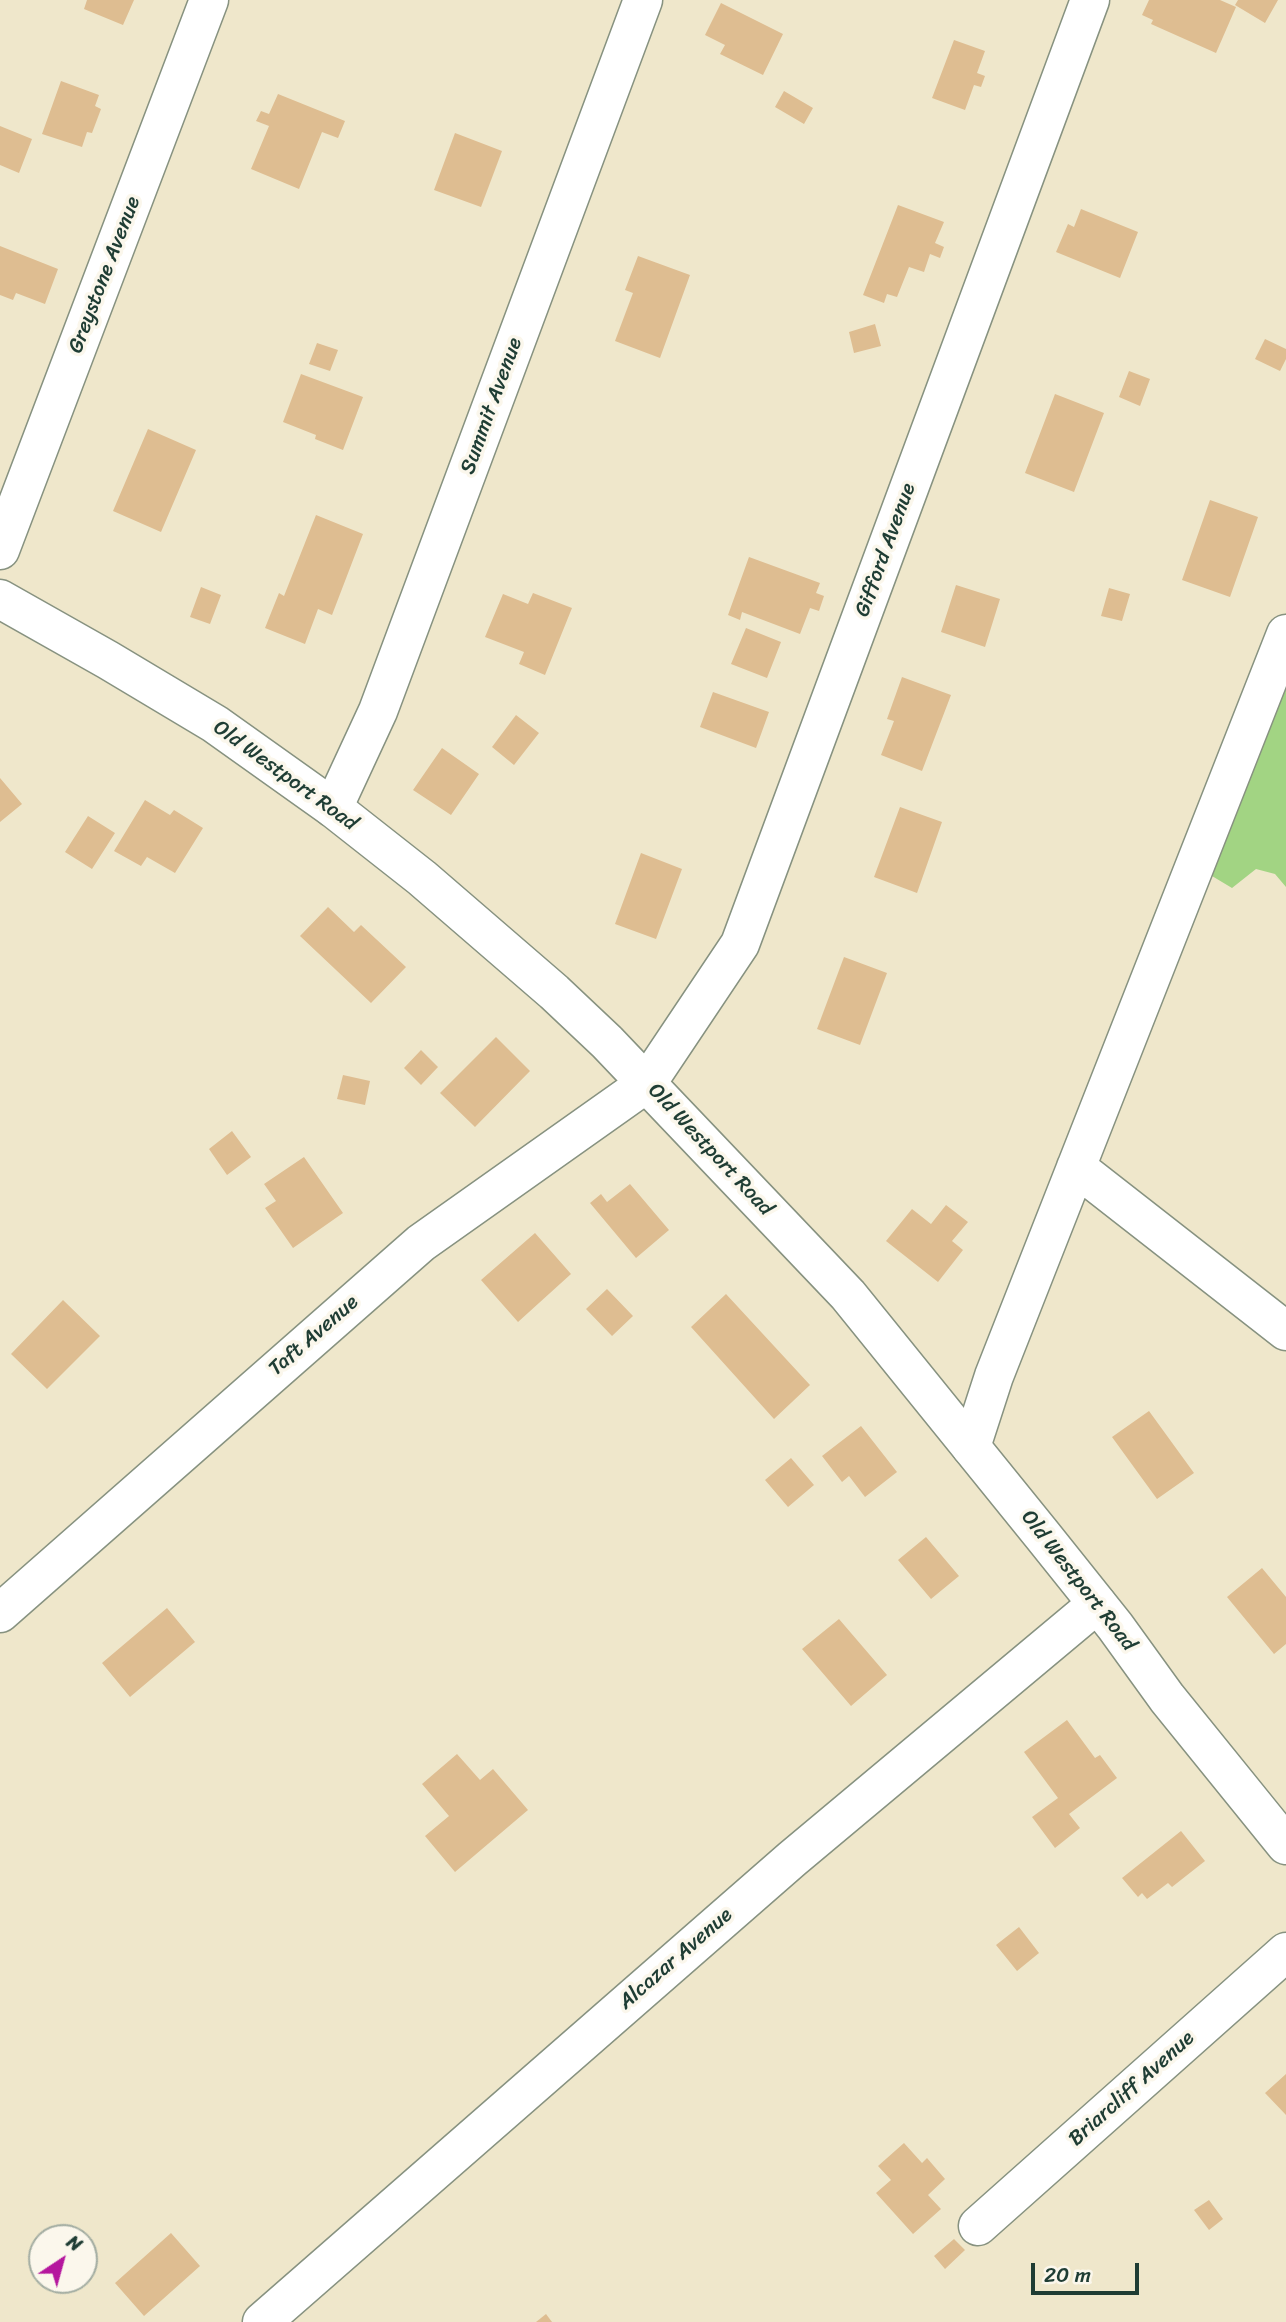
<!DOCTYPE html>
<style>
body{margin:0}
#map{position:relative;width:1286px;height:2322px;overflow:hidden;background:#efe7cb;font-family:Sriracha,sans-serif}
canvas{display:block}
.north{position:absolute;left:28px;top:2224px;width:70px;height:70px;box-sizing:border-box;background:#fbf7ec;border:2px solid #a3ada2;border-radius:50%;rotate:36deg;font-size:19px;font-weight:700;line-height:28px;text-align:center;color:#1f3d34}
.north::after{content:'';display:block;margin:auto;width:24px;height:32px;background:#b5179e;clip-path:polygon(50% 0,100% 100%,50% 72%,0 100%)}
.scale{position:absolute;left:1031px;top:2263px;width:108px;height:32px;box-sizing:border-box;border:4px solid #1f3d34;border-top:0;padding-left:9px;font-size:21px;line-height:24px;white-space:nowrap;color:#1f3d34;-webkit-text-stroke:5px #fbf7ec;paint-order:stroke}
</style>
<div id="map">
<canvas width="1286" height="2322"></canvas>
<div class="north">N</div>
<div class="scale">20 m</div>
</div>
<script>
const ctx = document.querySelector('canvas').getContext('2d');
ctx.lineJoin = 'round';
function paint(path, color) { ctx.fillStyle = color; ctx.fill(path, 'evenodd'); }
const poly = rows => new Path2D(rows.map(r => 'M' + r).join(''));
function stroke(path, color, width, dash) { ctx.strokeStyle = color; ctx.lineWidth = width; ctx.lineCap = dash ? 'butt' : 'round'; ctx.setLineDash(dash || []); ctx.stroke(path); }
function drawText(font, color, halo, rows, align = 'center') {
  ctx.font = font + ' Sriracha,sans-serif'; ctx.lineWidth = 7; ctx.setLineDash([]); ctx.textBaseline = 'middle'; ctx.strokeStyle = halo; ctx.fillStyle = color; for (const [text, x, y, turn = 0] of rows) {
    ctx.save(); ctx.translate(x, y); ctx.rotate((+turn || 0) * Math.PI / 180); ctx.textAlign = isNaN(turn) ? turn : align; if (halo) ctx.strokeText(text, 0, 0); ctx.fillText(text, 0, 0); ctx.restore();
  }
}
const green = poly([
 [1286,613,1286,887,1275,874,1256,869,1232,888,1212,876,1213,803,1231,732]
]);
const building = poly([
 [87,0,134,0,123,25,84,9],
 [1149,0,1220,0,1236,7,1216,53,1151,24,1153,20,1142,15],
 [1238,0,1278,0,1265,23,1235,5],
 [721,3,783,34,763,75,720,54,725,45,705,35],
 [954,40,985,51,977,73,985,76,981,87,974,85,965,110,932,98],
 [61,81,99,95,95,106,101,109,92,133,87,132,82,147,42,134],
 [784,91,813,108,804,124,775,107],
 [278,94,345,121,338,138,322,132,299,189,251,169,269,126,256,121,261,111,269,114],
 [0,126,32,139,19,173,0,165],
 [455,133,502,151,481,207,434,190],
 [898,205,944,222,935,243,944,247,940,258,930,254,924,272,909,267,897,297,887,294,884,303,863,295],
 [1081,209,1138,232,1120,278,1056,252,1068,224,1074,227],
 [0,246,58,269,45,304,16,293,13,300,0,295],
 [638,256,690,275,660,358,615,341,633,293,625,290],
 [875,324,881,346,854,353,849,332],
 [1265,339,1286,349,1286,359,1280,371,1255,359],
 [317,343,338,350,330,371,309,364],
 [1129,371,1150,379,1140,406,1119,397],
 [301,374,363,397,343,450,315,439,316,435,283,422],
 [1055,394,1104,413,1074,492,1025,473],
 [148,429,196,450,161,532,113,511],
 [1210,500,1258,517,1230,597,1182,580],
 [316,515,363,534,332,615,318,609,305,644,265,628,279,593,284,596],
 [749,557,820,583,816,593,824,596,819,611,810,608,800,634,742,612,740,620,728,615],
 [956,585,1000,599,985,647,941,632],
 [201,587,221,595,210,624,190,617],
 [1109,588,1130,594,1122,621,1101,616],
 [533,593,572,608,545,675,519,664,524,652,485,637,503,594,528,604],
 [746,628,781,642,767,678,731,664],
 [902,677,951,695,922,771,881,755,894,721,887,719],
 [713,692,769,712,756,748,700,727],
 [516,715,539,733,514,765,492,747],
 [442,748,479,774,451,815,413,790],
 [0,778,22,804,0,822],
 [145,800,170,815,174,810,203,828,175,873,147,857,141,866,114,851],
 [900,807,942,822,917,893,874,877],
 [88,816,115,833,92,869,65,852],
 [641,853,682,869,656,939,615,924],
 [328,907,354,932,361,925,406,967,371,1003,300,936],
 [844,957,887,973,860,1045,817,1029],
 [496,1037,530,1071,475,1127,440,1093],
 [421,1050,438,1067,421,1085,404,1068],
 [343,1075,370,1081,365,1105,337,1099],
 [232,1131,251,1157,227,1175,209,1149],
 [304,1157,343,1213,293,1248,265,1208,276,1201,264,1184],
 [630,1184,669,1230,636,1258,590,1203,601,1194,607,1202],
 [946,1205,968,1222,952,1241,963,1250,938,1282,886,1241,912,1209,931,1224],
 [535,1233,571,1274,518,1322,481,1280],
 [607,1289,633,1316,612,1336,586,1309],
 [726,1294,810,1385,774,1419,691,1327],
 [63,1300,100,1336,47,1389,11,1354],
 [1149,1411,1194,1473,1157,1499,1112,1437],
 [861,1426,897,1472,865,1497,849,1476,842,1482,822,1456],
 [791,1458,814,1485,788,1507,765,1480],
 [926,1537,959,1576,931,1599,898,1560],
 [1262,1568,1286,1597,1286,1644,1274,1654,1227,1597],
 [167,1608,195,1642,130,1697,102,1663],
 [839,1619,887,1675,851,1706,802,1649],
 [1067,1720,1095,1758,1100,1755,1117,1778,1069,1814,1080,1828,1055,1848,1032,1817,1058,1798,1024,1752],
 [457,1754,480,1780,493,1769,528,1810,455,1872,425,1836,449,1816,422,1784],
 [1181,1831,1205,1861,1172,1887,1168,1883,1147,1899,1142,1893,1138,1897,1122,1878],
 [1019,1927,1039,1953,1017,1971,996,1945],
 [1286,2074,1286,2115,1265,2093],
 [904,2143,922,2163,927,2158,945,2179,928,2195,941,2209,913,2234,876,2193,891,2180,878,2166],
 [1209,2200,1223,2219,1209,2230,1194,2210],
 [171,2233,200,2266,144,2316,115,2283],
 [954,2239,965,2250,945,2269,934,2256],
 [546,2314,552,2322,536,2322]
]);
const minor = poly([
 [0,550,209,0],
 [333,808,378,711,643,0],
 [1076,1167,1286,1331],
 [971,1447,994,1376,1286,634],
 [0,1613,421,1243,647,1083,740,944,1090,0],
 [978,2226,1286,1952],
 [262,2322,792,1859,1097,1604]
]);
const major = poly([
 [0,599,108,660,215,724,333,808,422,878,554,992,607,1042,848,1295,1043,1536,1115,1626,1167,1698,1286,1845]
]);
const streetNames = [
 ["Greystone Avenue",105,275,-69],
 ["Summit Avenue",492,406,-70],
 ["Gifford Avenue",886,550,-70],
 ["Old Westport Road",285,776,36],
 ["Old Westport Road",710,1150,47],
 ["Taft Avenue",314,1336,-41],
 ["Old Westport Road",1078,1581,52],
 ["Alcazar Avenue",676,1959,-41],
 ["Briarcliff Avenue",1132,2089,-42]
];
paint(green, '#a2d483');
paint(building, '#debd91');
stroke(minor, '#879280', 41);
stroke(major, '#879280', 41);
stroke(minor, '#fff', 38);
stroke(major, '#fff', 38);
drawText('21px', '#1f3d34', '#fbf7ec', streetNames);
</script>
